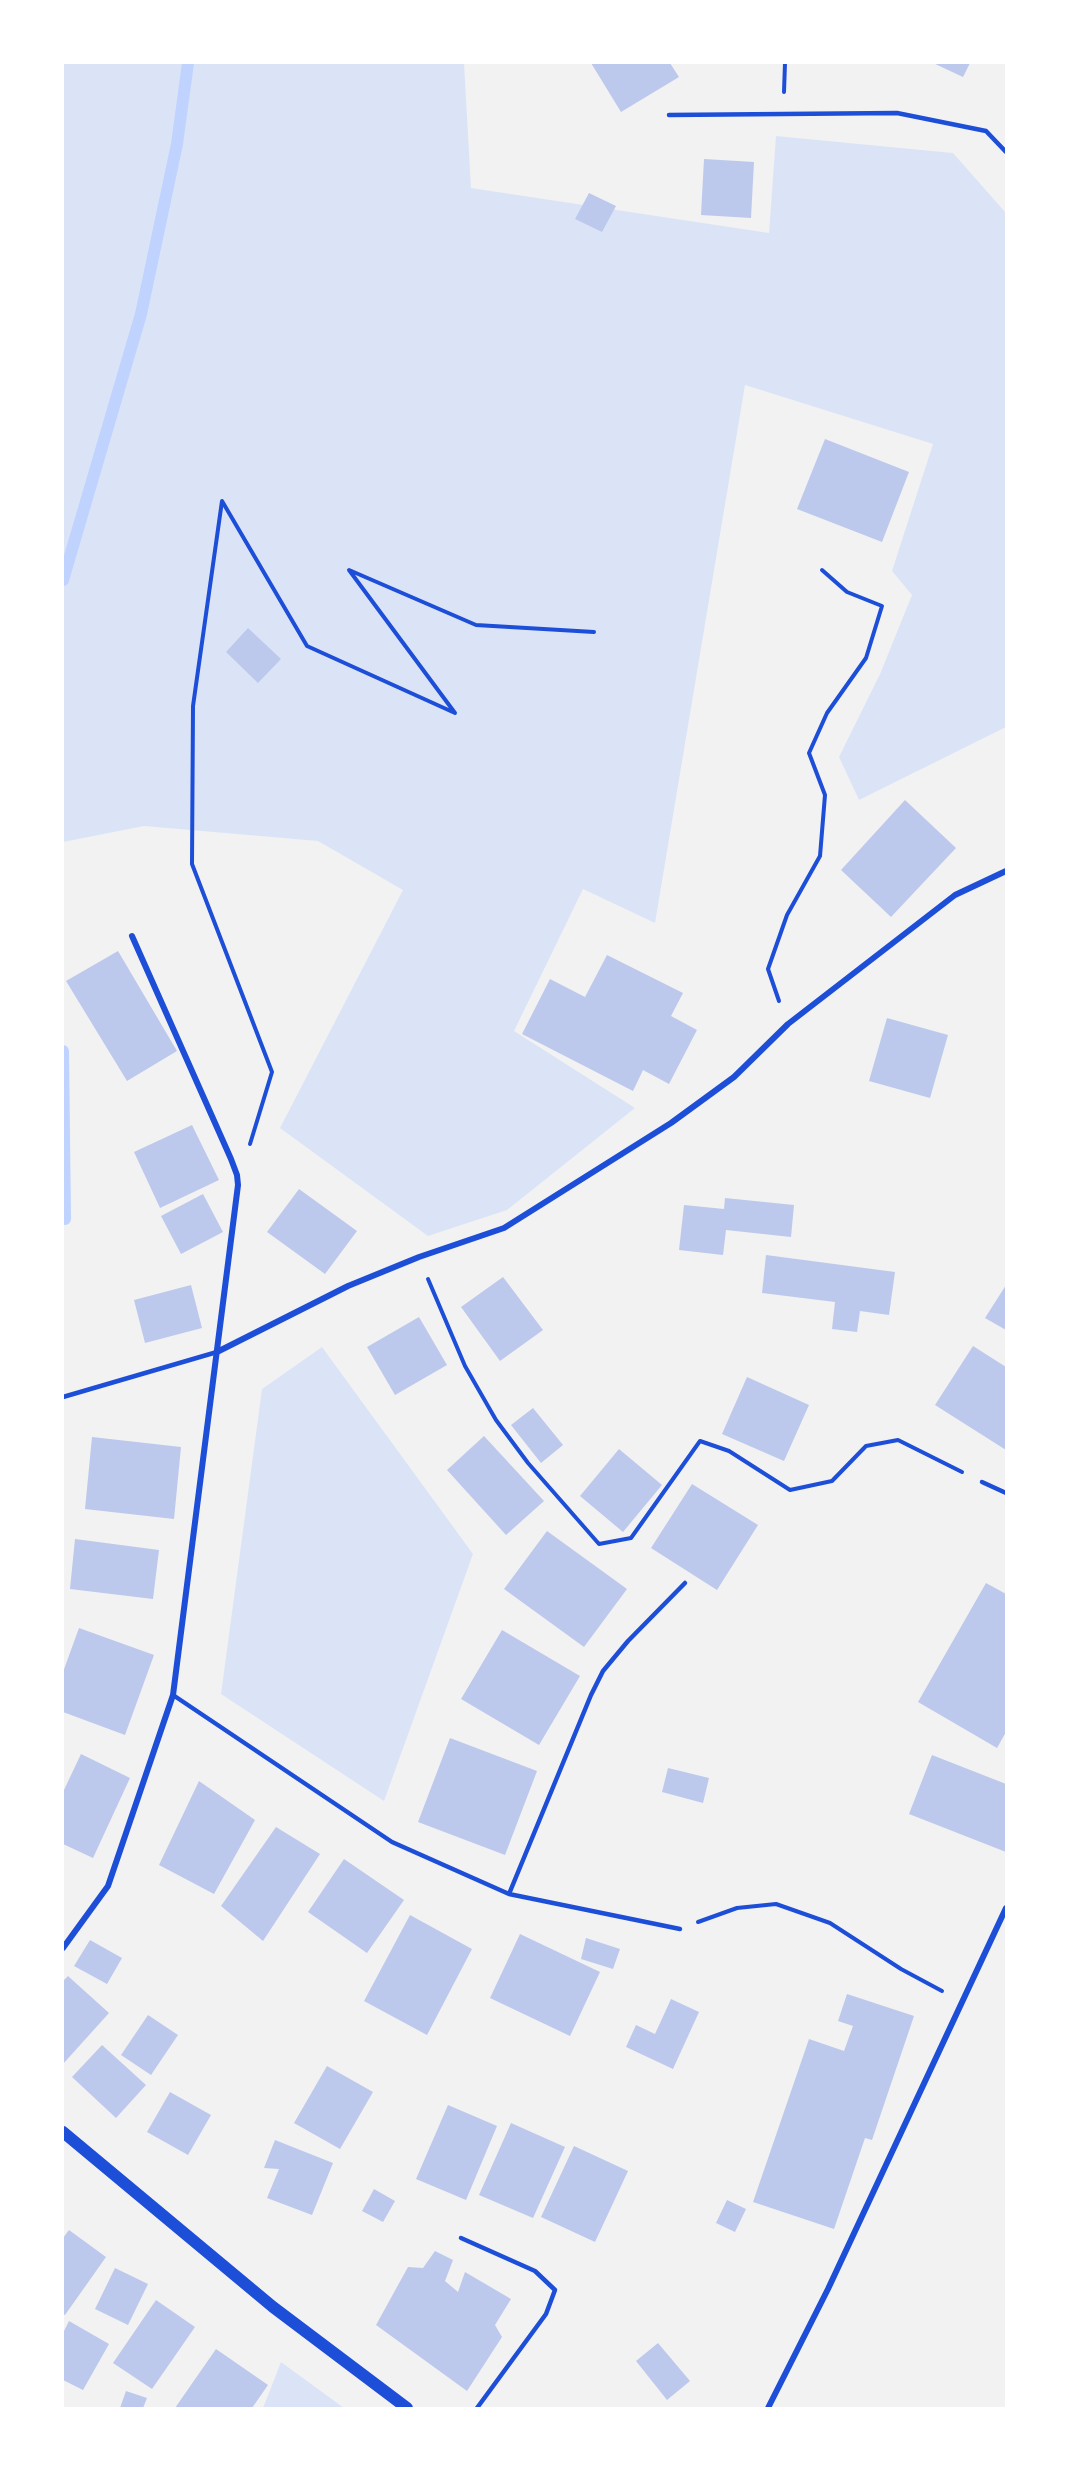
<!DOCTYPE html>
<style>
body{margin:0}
#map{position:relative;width:1069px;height:2471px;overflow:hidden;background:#f2f2f2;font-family:Karla,sans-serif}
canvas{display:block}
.frame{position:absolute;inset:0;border:64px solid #fff;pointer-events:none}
</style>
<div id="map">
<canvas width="1069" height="2471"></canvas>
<div class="frame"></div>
</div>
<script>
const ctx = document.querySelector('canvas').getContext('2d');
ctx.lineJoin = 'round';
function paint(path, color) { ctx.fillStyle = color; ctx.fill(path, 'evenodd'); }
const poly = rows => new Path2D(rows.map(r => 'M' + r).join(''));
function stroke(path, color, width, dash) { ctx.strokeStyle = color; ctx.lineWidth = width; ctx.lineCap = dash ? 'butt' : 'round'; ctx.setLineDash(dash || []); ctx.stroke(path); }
const green = poly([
 [63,63,464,63,471,188,769,233,776,136,953,153,1006,213,1006,727,859,800,839,757,880,674,912,595,892,571,933,444,745,385,655,923,583,889,514,1031,635,1108,507,1210,428,1236,280,1128,403,890,318,841,144,826,63,842],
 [322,1347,473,1554,384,1801,221,1694,262,1389],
 [281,2362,344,2408,263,2408]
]);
const stream = poly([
 [63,580,141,314,177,144,188,63],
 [63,1051,65,1219]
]);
const building = poly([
 [591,63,670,63,679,77,621,112],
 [933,63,970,63,963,77],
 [704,159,754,162,751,218,701,215],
 [589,193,616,206,602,232,575,219],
 [825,439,909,472,882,542,797,509],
 [248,628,281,659,258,683,226,652],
 [905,800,956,848,891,917,841,870],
 [118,951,177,1051,127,1081,66,981],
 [607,955,683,993,671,1016,697,1030,669,1084,643,1070,633,1091,522,1034,550,979,585,997],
 [887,1018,948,1035,930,1098,869,1081],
 [192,1125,219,1180,160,1208,134,1152],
 [299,1189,357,1231,325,1274,267,1232],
 [203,1194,223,1232,181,1254,161,1216],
 [725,1198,794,1205,791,1237,726,1230,723,1255,679,1250,684,1205,724,1209],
 [766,1255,895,1272,889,1315,860,1311,857,1332,832,1329,835,1302,762,1293],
 [503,1277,543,1330,500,1361,461,1307],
 [191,1285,202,1328,145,1343,134,1300],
 [1006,1285,1006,1330,985,1318],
 [419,1317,447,1365,395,1395,367,1347],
 [973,1346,1006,1367,1006,1450,935,1405],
 [747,1377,809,1405,784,1461,722,1434],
 [533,1408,563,1445,541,1463,511,1425],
 [484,1436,544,1501,506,1535,447,1470],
 [92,1437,181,1447,174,1519,85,1509],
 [619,1449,662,1485,623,1532,580,1496],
 [692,1484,758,1525,717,1590,651,1548],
 [547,1531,627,1589,584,1647,504,1589],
 [75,1539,159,1550,153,1599,70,1589],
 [986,1583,1006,1594,1006,1732,997,1748,918,1702],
 [79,1628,154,1655,125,1735,63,1712,63,1672],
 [502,1630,580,1676,539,1745,461,1699],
 [450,1738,537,1771,505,1855,418,1822],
 [81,1754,130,1778,93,1858,63,1844,63,1792],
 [932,1755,1006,1784,1006,1852,909,1814],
 [668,1768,709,1778,703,1803,662,1792],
 [199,1781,255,1820,214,1894,159,1865],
 [276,1827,320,1854,263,1941,221,1906],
 [344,1859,404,1900,367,1953,308,1912],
 [410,1915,472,1949,427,2035,364,2001],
 [520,1934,600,1972,570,2036,490,1998],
 [586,1938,620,1949,613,1969,581,1959],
 [90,1940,122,1958,107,1984,74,1966],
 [68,1976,109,2013,63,2064,63,1981],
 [847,1994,914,2016,872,2140,865,2138,834,2229,753,2202,809,2039,844,2051,853,2026,838,2021],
 [671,1999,699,2012,673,2069,626,2047,636,2025,655,2034],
 [148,2015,178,2035,151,2075,121,2055],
 [102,2045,146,2085,116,2118,72,2077],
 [327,2066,373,2092,340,2149,294,2123],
 [170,2092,211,2115,188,2155,147,2132],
 [448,2105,497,2126,466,2200,416,2179],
 [511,2123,565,2147,533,2218,479,2195],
 [275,2140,333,2163,312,2215,267,2198,279,2169,264,2168],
 [574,2146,628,2171,595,2242,541,2217],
 [374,2189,395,2201,383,2222,362,2211],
 [727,2200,746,2209,735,2232,716,2223],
 [69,2230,106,2257,65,2315,63,2314,63,2238],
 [435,2251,453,2260,445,2281,458,2292,465,2272,511,2299,495,2325,502,2337,467,2391,376,2325,408,2267,423,2268],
 [115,2268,148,2284,128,2325,95,2309],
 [156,2300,195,2327,152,2389,113,2363],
 [69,2321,109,2344,83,2390,63,2380,63,2333],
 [658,2343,690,2381,667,2400,636,2361],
 [216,2349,268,2385,252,2408,175,2408],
 [126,2391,147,2398,143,2408,120,2408]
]);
const path = poly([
 [784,92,785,63],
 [779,1001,768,969,787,915,820,856,825,795,809,753,827,713,866,658,882,606,847,592,822,570],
 [250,1144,272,1072,192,864,193,706,222,501,307,646,455,713,349,570,476,625,594,632],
 [428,1279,465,1366,496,1420,528,1463,599,1544,631,1538,700,1441,729,1451,790,1490,832,1481,866,1446,898,1440,962,1472],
 [698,1922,737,1908,776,1904,830,1923,901,1969,942,1991]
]);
const service = poly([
 [669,115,897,113,986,131,1006,152],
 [63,1397,217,1352],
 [982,1482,1006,1493],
 [173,1695,392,1842,509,1894,680,1929],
 [509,1894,591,1695,603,1671,628,1641,685,1583],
 [461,2238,535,2271,555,2290,546,2314,477,2408]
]);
const minor = poly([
 [217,1352,348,1286,419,1257,504,1228,671,1123,734,1077,788,1024,955,895,1006,871],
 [63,1948,108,1886,173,1695,238,1185,237,1175,231,1159,132,936],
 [768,2408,828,2289,1006,1908]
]);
const secondary = poly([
 [63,2132,273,2307,407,2408]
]);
paint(green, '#dbe4f7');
stroke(stream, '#bfd3fe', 12);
paint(building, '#bdc9ec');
stroke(path, '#1d4ed8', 4);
stroke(service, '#1d4ed8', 4.5);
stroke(minor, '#1d4ed8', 6);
stroke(secondary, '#1d4ed8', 12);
</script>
